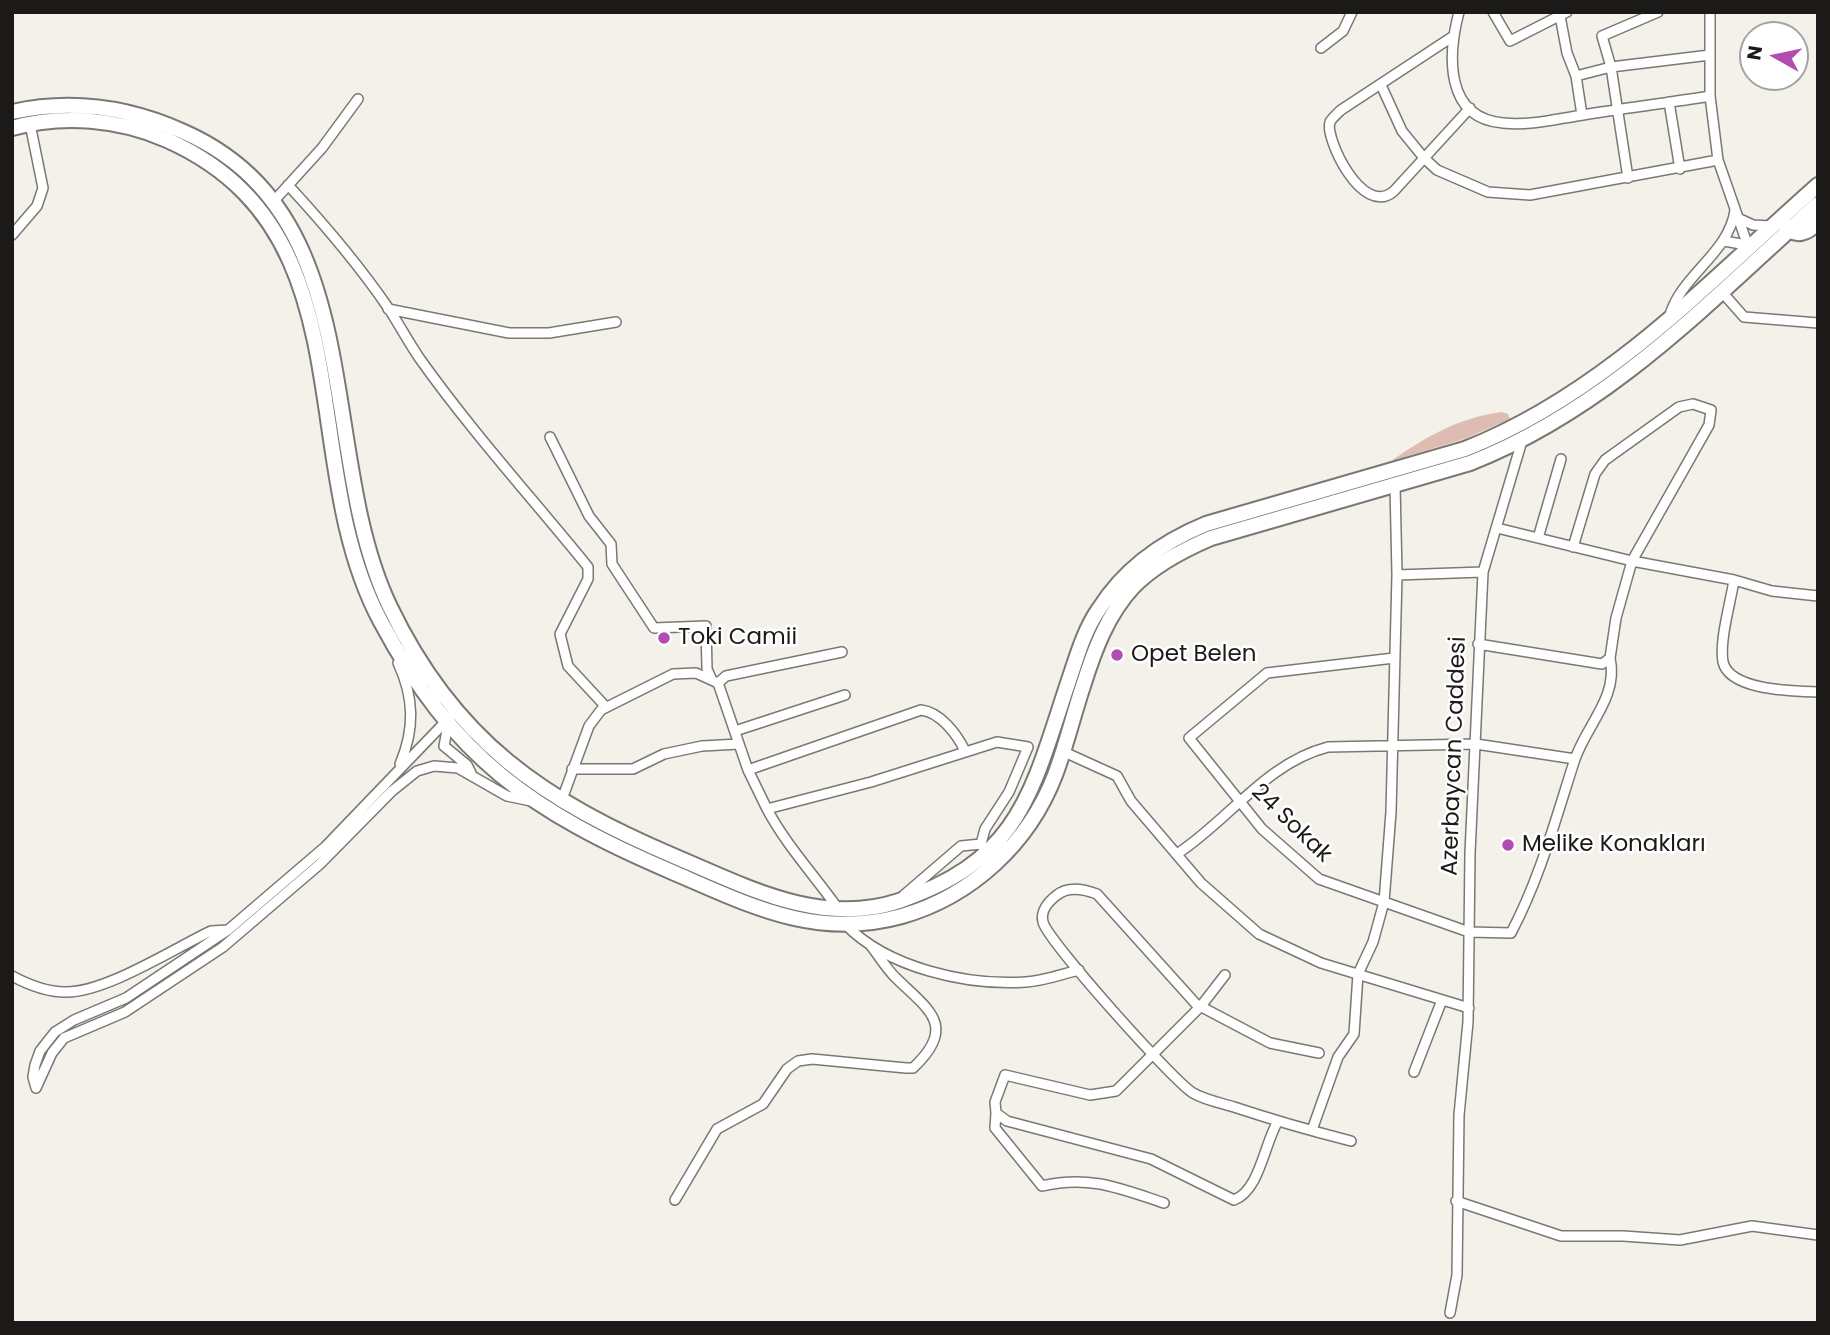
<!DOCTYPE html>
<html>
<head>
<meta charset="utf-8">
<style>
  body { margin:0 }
  #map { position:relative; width:1830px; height:1335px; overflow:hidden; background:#f4f1eb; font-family:Poppins,sans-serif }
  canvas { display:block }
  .frame { position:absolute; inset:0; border:14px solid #1b1a18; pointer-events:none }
  .north { position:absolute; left:1739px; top:21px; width:70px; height:70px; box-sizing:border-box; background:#fff; border:2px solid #a4a3a3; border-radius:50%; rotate:279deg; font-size:19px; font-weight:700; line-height:28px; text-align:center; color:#1b1a18 }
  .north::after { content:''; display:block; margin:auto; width:24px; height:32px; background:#b34cb0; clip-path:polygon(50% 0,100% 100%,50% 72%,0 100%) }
</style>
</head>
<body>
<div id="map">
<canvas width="1830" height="1335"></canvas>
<div class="frame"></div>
<div class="north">N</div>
</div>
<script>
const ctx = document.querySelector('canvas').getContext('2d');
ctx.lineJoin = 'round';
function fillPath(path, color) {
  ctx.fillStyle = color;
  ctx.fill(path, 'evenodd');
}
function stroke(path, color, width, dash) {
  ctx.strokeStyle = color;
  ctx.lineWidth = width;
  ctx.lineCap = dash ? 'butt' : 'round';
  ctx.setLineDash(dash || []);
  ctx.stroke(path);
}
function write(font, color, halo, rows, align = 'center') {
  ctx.font = font + ' Poppins,sans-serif';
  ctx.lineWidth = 5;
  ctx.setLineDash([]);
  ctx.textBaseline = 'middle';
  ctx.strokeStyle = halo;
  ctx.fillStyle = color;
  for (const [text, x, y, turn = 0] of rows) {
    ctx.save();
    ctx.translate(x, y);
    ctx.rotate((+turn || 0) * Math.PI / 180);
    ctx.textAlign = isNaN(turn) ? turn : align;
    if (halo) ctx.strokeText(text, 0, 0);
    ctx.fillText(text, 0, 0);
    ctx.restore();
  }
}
fillPath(new Path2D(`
  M1502,412L1508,414L1510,419L1464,439L1391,461C1427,436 1458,418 1502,412Z`), '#debcb1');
const minor = new Path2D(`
  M1459,12C1448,54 1444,118 1503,123C1530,126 1556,119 1583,115C1625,108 1668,103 1710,96
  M1493,12L1510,41L1567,12
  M1710,12V96L1718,160L1749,249
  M1560,16L1567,53L1576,76L1582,115
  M1452,37L1341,110C1338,113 1332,118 1330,122C1324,136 1362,219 1394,191L1470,108
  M1321,48L1343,31L1352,12
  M1576,76L1611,67L1710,55
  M1381,85L1402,131L1424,158L1437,170L1488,192L1530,195L1718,160
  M1669,102L1680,169
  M1628,178L1611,67L1602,36L1658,12
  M288,185C324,224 359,265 389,309C400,326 409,343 420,359C472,432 532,498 588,567V579L560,634L568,666L606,707
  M273,202L322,148L358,99
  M1740,219L1753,225L1771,226
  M12,235L37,206L43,188L30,124
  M1724,241L1747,245
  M1722,292L1744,317L1818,323
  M388,309L509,333H549L616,322
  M1669,318C1680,275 1729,254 1735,210
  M550,437L589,516L611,544L612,564L654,628L706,626L707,669L711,678
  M1497,528L1632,561L1734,580L1772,591L1818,596
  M1538,538L1561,459
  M1397,575L1483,572
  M1734,580C1731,601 1719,641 1723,662C1730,691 1794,691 1818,692
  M1478,644L1602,664L1610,658L1616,618L1632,561L1709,425L1711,410L1693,404L1679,407L1605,460L1595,474L1573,547
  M1394,658L1267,673L1189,738L1262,829L1319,879L1469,932L1511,933C1540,878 1555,821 1574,762C1585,726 1619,698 1610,658
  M398,663C414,697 415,729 400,764
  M718,683L726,676L842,652
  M448,725L444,746L467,765L471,773
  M735,731L845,695
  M1062,751L1117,776L1131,801L1201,883L1259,934L1321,963L1469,1008
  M572,769H633L664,754L702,746L739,744
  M748,770L921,710C940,712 957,734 965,751
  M561,802L589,726L601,710L673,674L696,673L718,683L748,770L767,809L871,782L997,742L1028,747L1009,792L985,829L981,844L987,853
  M767,809C786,845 815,876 839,910
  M1177,854C1229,820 1266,763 1328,747L1476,744L1575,759
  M904,895L961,846L981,844
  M845,924C887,968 967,986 1026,982C1044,981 1062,974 1079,970
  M1225,975L1201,1006L1116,1091L1090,1095L1005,1075L995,1102L996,1113L1007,1121L1151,1159L1234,1200C1260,1190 1264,1144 1278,1121
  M12,976C27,984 48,992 65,992C105,993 173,949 211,931L228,930
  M1319,1053L1270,1043L1196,1004L1097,894C1084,889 1068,886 1057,895C1049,901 1040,911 1043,922C1047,940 1174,1082 1193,1093C1205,1100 1221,1103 1234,1107C1273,1120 1312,1131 1351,1141
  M1414,1072L1442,1000
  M36,1088L52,1053L64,1038L125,1012L223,947L320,864L392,791L417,771L434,766L458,768L507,796L531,801
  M36,1088L33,1077L35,1065L40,1051L55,1032L74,1020L126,998L228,930L325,847L450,717
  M996,1113L995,1128L1042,1186C1089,1175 1119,1188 1164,1203
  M1312,1130L1338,1057L1354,1034L1358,974L1373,942L1384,902L1391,812L1397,575L1395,485
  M675,1200L717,1129L763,1104L787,1069L798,1061L812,1059L906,1068H913C959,1025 927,1009 895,977C886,968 879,956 871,946
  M1456,1201L1561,1236H1623L1680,1240L1752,1226L1818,1235
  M1450,1313L1457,1275L1459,1115L1468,1022L1470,853L1483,572L1522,441`);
const trunk = new Path2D(`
  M12,112C71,99 129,107 184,132C373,216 315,451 390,607C454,741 544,801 676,857C747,887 821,927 899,901C1019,860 1031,795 1067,686C1076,660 1083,632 1099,609C1125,568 1162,542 1206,524L1465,449C1605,394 1707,283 1818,185
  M12,128C63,114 119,119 167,140C371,231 293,459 381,622C453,757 532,812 670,871C749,905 815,940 902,916C972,896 1029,843 1055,775C1066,746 1073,716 1083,686C1094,651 1107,615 1133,587C1154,565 1183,550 1211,538L1470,463C1608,409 1709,302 1818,204
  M1785,225C1795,239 1808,233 1818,222`);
stroke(minor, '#7b7873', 12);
stroke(trunk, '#7b7873', 18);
stroke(minor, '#fff', 9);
stroke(trunk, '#fff', 14);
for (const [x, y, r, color] of [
  [664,638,7,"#b34cb0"],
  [1117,655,7,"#b34cb0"],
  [1508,845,7,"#b34cb0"]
]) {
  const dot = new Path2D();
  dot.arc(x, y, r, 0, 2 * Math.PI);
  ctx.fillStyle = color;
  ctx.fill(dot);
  stroke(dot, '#fff', 2.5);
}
write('23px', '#1b1a18', '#fff', [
  ["Toki Camii",678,638],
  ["Opet Belen",1131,655],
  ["Melike Konakları",1522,845]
], 'left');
write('23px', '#1b1a18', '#fff', [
  ["Azerbaycan Caddesi",1455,756,-88],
  ["24 Sokak",1291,824,44]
]);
</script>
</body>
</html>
